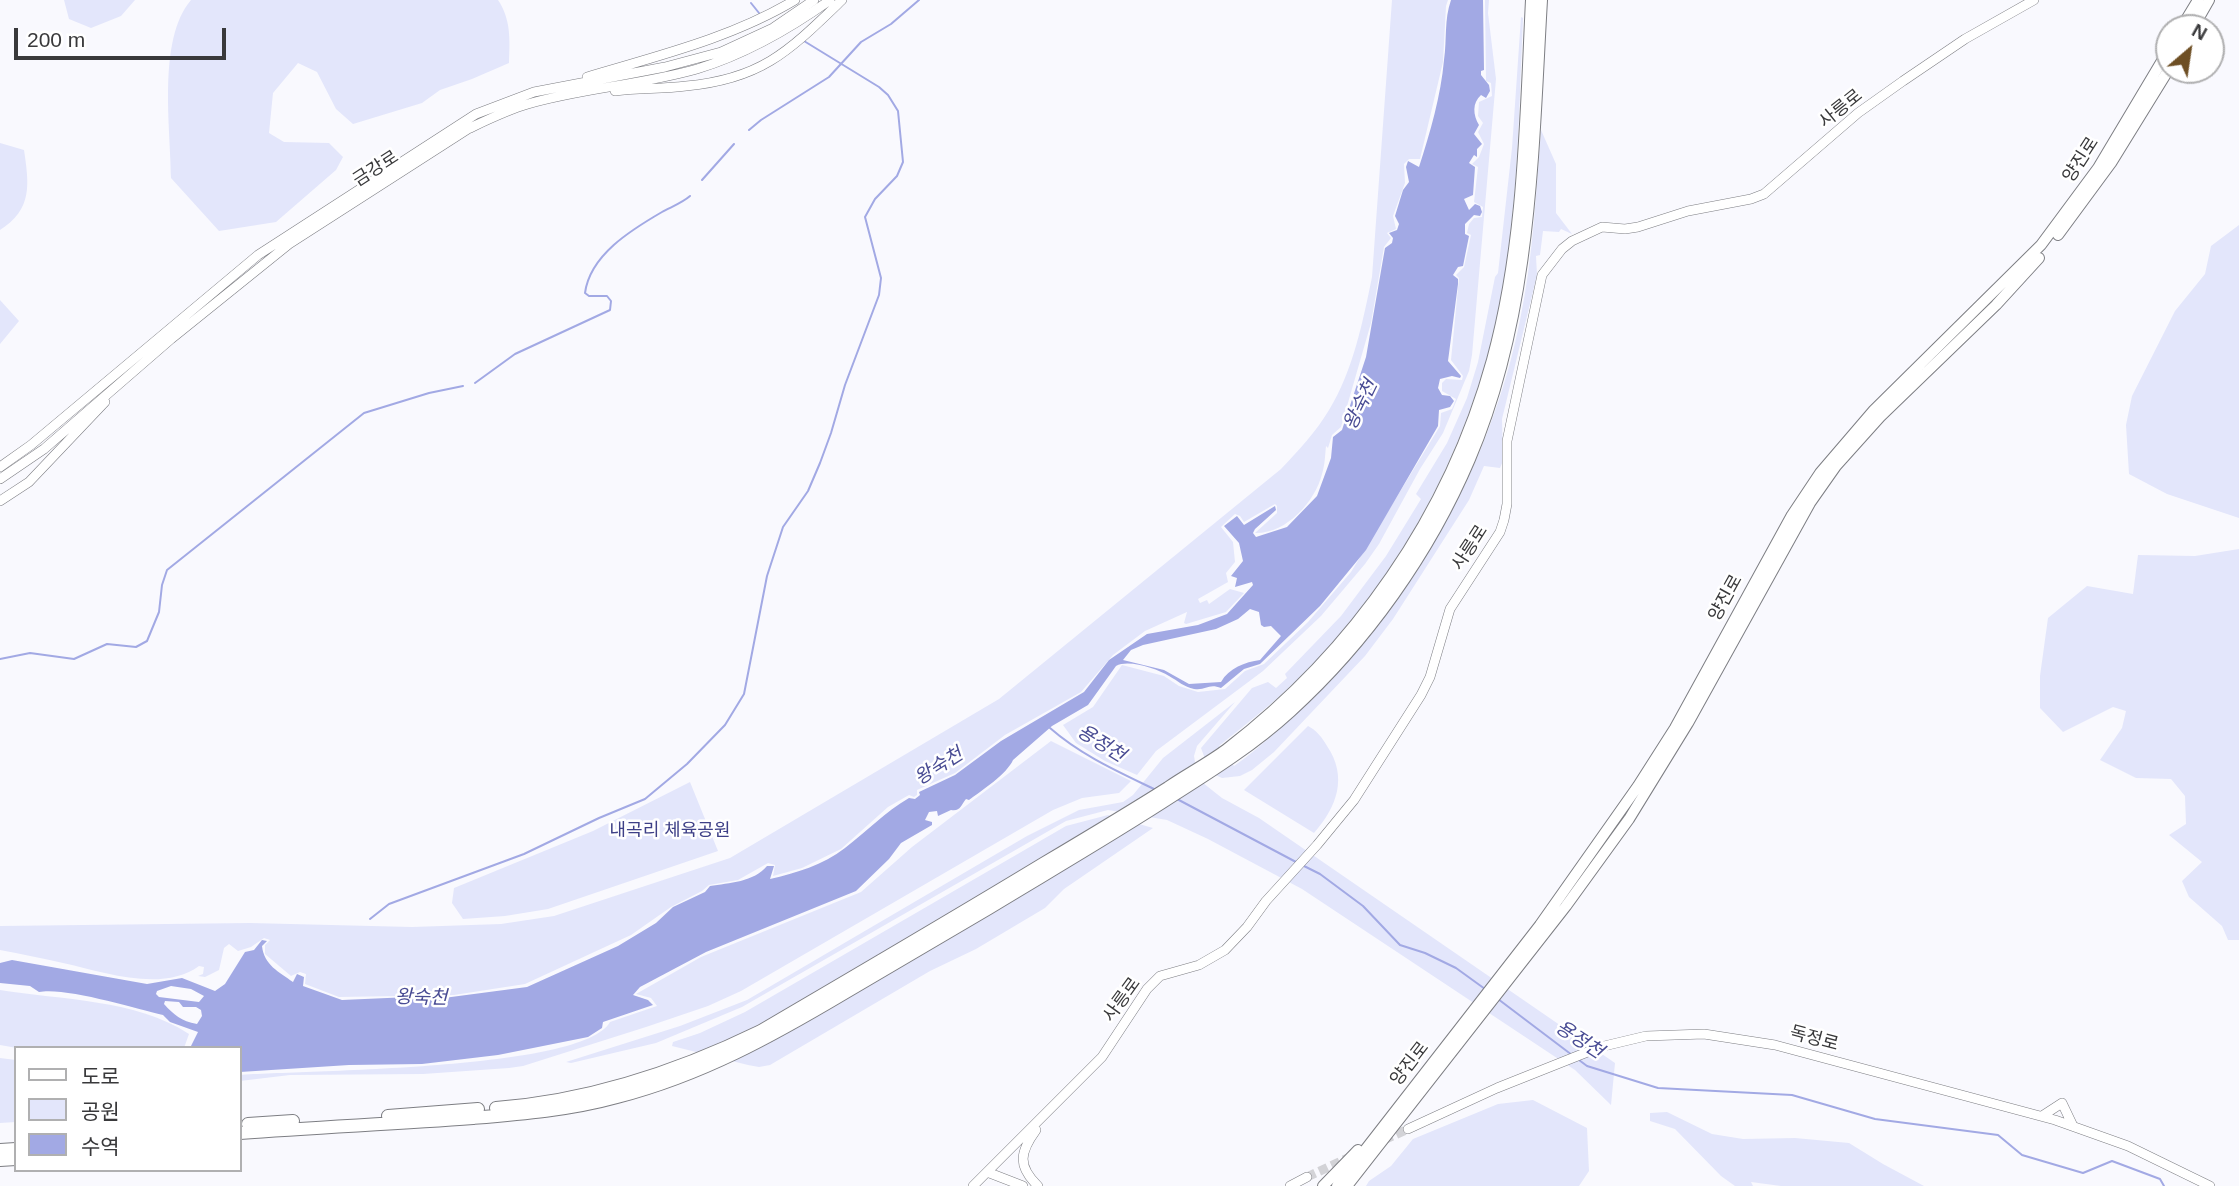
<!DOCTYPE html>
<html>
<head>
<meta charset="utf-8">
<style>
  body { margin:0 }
  #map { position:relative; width:2239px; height:1186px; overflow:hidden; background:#f9f9fe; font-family:Arial,"Noto Sans KR",sans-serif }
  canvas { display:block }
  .legend { position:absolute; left:14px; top:1046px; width:228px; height:126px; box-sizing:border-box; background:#fff; border:2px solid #b0b0b1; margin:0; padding:9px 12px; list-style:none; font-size:21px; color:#39393b }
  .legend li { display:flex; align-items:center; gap:14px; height:35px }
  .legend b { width:35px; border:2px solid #b0b0b1 }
  .north { position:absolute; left:2155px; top:14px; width:70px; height:70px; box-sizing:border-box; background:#fff; border:2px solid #b0b0b1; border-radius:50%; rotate:29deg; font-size:19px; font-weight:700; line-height:28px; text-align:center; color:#39393b }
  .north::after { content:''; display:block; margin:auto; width:24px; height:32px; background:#6e4f24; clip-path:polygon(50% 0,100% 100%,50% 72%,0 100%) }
  .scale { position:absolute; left:14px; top:28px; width:212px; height:32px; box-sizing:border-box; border:4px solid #39393b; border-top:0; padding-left:9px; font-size:21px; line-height:24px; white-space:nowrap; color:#39393b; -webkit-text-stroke:5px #fff; paint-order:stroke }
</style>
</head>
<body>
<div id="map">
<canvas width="2239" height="1186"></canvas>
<ul class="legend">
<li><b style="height:9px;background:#fff"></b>도로</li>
<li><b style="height:19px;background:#e3e6fb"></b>공원</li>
<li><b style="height:19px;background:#a2a9e4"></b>수역</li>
</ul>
<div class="north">N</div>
<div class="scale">200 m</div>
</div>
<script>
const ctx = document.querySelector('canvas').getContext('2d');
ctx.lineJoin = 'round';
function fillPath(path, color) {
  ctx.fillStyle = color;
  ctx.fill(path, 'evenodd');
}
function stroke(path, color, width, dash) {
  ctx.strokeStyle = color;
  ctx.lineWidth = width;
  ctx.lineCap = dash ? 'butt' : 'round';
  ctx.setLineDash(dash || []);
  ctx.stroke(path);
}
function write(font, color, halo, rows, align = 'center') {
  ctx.font = font + ' Arial,"Noto Sans KR",sans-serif';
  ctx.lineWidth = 5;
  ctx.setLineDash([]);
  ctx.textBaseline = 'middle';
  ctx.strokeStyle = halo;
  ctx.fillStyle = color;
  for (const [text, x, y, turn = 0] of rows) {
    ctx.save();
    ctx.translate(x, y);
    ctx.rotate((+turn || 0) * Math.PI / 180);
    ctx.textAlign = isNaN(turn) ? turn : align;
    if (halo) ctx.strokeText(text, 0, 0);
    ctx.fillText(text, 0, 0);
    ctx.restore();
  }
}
fillPath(new Path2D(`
  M64,0H135L121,16L91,28L69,19Z
  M191,0H498C511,19 510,40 509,63L472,79L440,90L422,103L353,124L336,109L317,72L298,63L273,93L269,133L284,142L329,143L343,157L336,170L276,222L219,231L171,178C171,129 157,40 191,0Z
  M1392,0H1448L1446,6L1443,62L1420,159H1409L1404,164L1405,183L1393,216L1396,229L1387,233L1391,238L1384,247L1371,323L1341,427L1332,435L1328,448L1326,446C1325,455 1325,465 1322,474C1315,502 1286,534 1255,533L1277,513V506L1275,504L1244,522L1240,516L1235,514L1221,527L1233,542L1235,562L1226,573L1228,582L1198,599L1200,603L1207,600L1209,604L1230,589L1244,593L1226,612L1186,624L1184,623L1187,612L1145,631L1113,655L1081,692L1005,735L955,773L917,790V795L914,797L909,795L888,807L841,849L802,868L773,876L775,865L768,863L738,880L709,885L702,891L671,907L631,935L525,984L454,995L339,997L305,984L306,974L300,972L291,976L265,954V945L270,940L264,938L251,947L238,951L229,944L224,948L219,970L205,977L198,976L203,974L204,967L199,966C162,993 104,972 63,963C42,958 21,954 0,950V926L250,923L412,927L501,924L554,916L730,858L999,699L1281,469C1298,451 1316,432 1329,410C1353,371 1363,321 1372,277Z
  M1485,0H1489L1488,13L1496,79L1472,355L1469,371L1443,433L1420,469L1379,544L1365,564L1321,616L1263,671L1156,751L1137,775L1105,761L1076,743L1063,725L1093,707L1122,665L1164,676L1179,686L1198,692L1225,689L1245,671L1264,664L1308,622L1351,572L1440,426L1441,413L1452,409L1456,399L1442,391V383L1446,379L1462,380L1463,376L1451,360L1459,278L1456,275L1464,267L1471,235L1467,233L1469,224L1474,218L1482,217L1483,207L1474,202L1478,167L1472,164L1479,157L1484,144L1478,132L1483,123L1478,116L1479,102L1492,96L1491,83L1486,81Z
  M1521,17L1523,18C1518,128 1518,243 1489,350C1455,474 1389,591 1296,681C1272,704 1245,725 1219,746L1234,766C1261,747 1286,723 1310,700C1415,597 1491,465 1520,320C1533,258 1536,194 1541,130L1556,164V213L1572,234L1561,229L1559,232L1543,231L1540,255L1536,256L1537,275L1502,419L1503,461L1500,468L1484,466L1469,500L1393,619L1365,656L1274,752L1252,770L1240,776L1222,778L1213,774L1208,767L1201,748L1252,688L1268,682L1276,688L1287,678L1285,674L1341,616L1386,556L1421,499L1416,494L1447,443L1467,398L1478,362L1495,277L1498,273L1512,148Z
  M0,143L24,150C29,184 33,209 0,230Z
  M2239,225V518L2167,494L2129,474L2126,425L2132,396L2175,311L2205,274L2211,246Z
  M0,300L19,321L0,344Z
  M2239,549V940H2228L2222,926L2189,897L2182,881L2202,862L2169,835L2186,824L2185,796L2171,779L2136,778L2100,760L2122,728L2126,711L2113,707L2063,732L2040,708V676L2048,618L2087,586L2133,594L2138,555L2195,556Z
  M1235,702L1197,746L1194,756L1198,779L1222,798L1259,818L1615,1063L1611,1105L1575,1070L1302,889L1208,839L1167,820L1108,810L1066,821L742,1007L656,1043L571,1063L566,1062L680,1026L747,1000L1027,836L1079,810L1123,802L1133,795L1163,758Z
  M1308,726C1316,730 1322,737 1327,746C1348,777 1337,807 1314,833L1244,790Z
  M1051,741L1131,781L1119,793L1082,798L1053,810L741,991L708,1006L646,1027L523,1066L509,1068L423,1074L290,1075L240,1081V1075C301,1070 583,1071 610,1022L657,1006L651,998L636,994L701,957L861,892L912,847Z
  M690,782L718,851L548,909L505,916L463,919L452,903L454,888L593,831Z
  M1108,815L1153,828L1064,889L1045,908L976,949L930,971L770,1065L759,1067L748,1065L672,1046L673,1042L700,1033L745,1012L1066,826Z
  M0,990C61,1000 136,999 189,1034L184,1048H17L0,1045Z
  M0,1058L16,1060V1122L0,1123Z
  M1533,1100L1587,1128L1589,1171L1579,1186H1366L1369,1181L1391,1166L1413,1139L1498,1104Z
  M1667,1112L1712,1134L1743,1139L1795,1138L1849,1143L1883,1164L1924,1186H1781L1751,1182L1753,1186H1735L1721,1176L1675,1129L1650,1121V1113Z`), '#e3e6fb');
fillPath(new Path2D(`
  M1451,0H1483L1484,70L1481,71V75L1489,85L1490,91L1486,98L1481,95C1472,103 1473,115 1479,125L1474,134L1482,144L1477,149V157L1474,155L1469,163L1475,167L1473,195L1464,199L1469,210L1475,204L1480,206L1482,212L1480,216L1474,215L1465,224V234L1469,236L1463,266L1458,267L1453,275L1458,279V284L1448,361L1461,376L1460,378L1452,376L1440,379L1438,388L1442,395L1450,396L1454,401L1450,407L1439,410L1438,426L1366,550L1320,606L1260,664L1244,669L1221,688C1208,683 1206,691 1194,689C1184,687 1178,681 1169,676C1157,669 1129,659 1116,666L1088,705L1052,726L1013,760C1007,774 981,791 969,800L966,799C961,805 960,812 951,810L938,816L937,811L929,812L925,820L932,822V825L901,843L889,859L856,891L706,952L640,987L633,995L648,1000L653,1005L603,1022L602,1028L588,1037L498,1055L422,1064L349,1065L240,1072V1048H190L198,1032L170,1022L163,1015C134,1008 65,987 39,992L30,986L0,983V963L12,960L147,984L182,978L215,991L225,984L245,952L254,950L262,940L267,941L262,946C264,965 279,972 293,982L297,974L304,977L303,986L342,1000L410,997L436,999L527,987L618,946L656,923L673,907L705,892L710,886C729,883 754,882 767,866H774L770,879C796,873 823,865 845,848C867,831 885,812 909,798L915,799L920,795L919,792L955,775L1001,741L1084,692L1109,660L1147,634L1198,625L1227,614L1253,585L1252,582L1235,587L1237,578L1231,576L1243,561L1239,543L1224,526L1237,516L1244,525L1275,506L1276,510L1255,529L1253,533L1256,537L1287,527L1317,496L1331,458L1333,437L1342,430L1366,357L1385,248L1392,243L1393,238L1389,233L1397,230L1399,224L1395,216L1403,190L1409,182L1406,167L1408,161L1419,167C1430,133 1441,95 1444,60C1447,39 1444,20 1451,0ZM1250,609L1259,612L1261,625L1264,627L1271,626L1281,636L1260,660C1245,662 1229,668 1221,682L1189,684L1164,670L1123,660L1131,650L1143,645L1216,629L1238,619ZM171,986L191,989L204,996L199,1002L159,997L156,994L157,991ZM165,1001L179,1002L183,1007H196L201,1010L202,1016L197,1024C181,1021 174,1015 164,1004Z`), '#a2a9e4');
stroke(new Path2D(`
  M751,3L759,13
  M749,130L761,120L829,77L861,42L891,24L919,0
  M702,180L734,144
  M475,383L515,354L610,310L611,301L607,296H589L585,293C590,255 631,230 662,212C671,207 682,203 690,196
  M0,659L30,653L74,659L107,644L136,647L147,641L159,612L162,585L167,570L364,413L429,393L463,386
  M1050,728C1082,756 1119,772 1156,790
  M1177,799L1296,862
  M1304,866L1320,874L1363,906L1400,945L1425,953L1456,968L1485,989
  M370,919L389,904L524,854L599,818L645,799L687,764L725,725L744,694L767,576L783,527L808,491L820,463L831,433L845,385L879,295L881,278L865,217L875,199L897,176L903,162L898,111L888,95L879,87L804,41
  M1498,999L1572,1055
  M1579,1060L1587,1066L1658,1088L1792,1095L1875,1119L1998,1135L2022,1155L2083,1173L2112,1161L2160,1179L2164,1186`), '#a2a9e4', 2);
stroke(new Path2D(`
  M1384,1140L1408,1129
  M1307,1177L1350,1157`), '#d3d3d7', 9, [9, 4.5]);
const minor = new Path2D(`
  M587,77C657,56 732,38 795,0
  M615,91C638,88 662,89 686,86C762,79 789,51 842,0
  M0,467L31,445L258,255L476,114L534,92L665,67L721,52L773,28L814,0
  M0,479L44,449L171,339L289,244L468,129C487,120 507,110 528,104C583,88 641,85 697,69C746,54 788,30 830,0
  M0,501L29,482L105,402
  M2042,1116L2062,1103L2073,1126
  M1408,1129L1497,1088L1600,1047L1646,1036L1704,1034L1775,1045L2055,1120L2128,1146L2210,1186
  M1036,1130C1020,1152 1017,1166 1038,1186
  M987,1172L1023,1186
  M973,1186L1102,1057L1147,989L1160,976L1199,965L1225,950L1247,927L1266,901L1317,845L1354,800L1421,695L1430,677L1450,609L1500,532L1504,520L1507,504V441L1542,275L1562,249L1572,241L1602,227L1625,229L1638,227L1688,211L1751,199L1764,194L1858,113L1903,81L1965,39L2034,0
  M1290,1186L1307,1177`);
const major = new Path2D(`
  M2181,28L2198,0
  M2193,28L2209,0
  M2058,235L2111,163L2169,69
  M1323,1186L1358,1150
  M1337,1186L1540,925L1638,786L1675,728L1792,515L1820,473L1874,410L2041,245L2098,168L2169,49
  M1347,1186L1566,906L1629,819L1688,723L1810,503L1836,466L1880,417L1996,305L2039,258`);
const highway = new Path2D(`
  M496,1108C590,1101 677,1072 761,1031C855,976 949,921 1043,864C1085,839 1127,814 1168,788C1187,775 1208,764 1227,750C1355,652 1450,516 1493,360C1525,244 1526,120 1532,0
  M388,1116L478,1109
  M248,1124L293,1121
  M240,1133C317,1127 395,1124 473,1118C521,1114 570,1110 617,1097C702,1075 772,1036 846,992C894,964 941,936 989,908C1050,871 1112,835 1172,796C1213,770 1254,744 1290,711C1366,642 1429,553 1469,459C1531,313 1532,155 1541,0
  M0,1150L16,1149
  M0,1160L16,1159`);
stroke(minor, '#7d7e83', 10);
stroke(major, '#7d7e83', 12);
stroke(highway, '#7d7e83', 14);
stroke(minor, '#fff', 9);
stroke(major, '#fff', 10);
stroke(highway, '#fff', 12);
write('18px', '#39393b', '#fff', [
  ["사릉로",1841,109,-39],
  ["양진로",2081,160,-57],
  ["금강로",376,169,-33],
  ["사릉로",1470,548,-57],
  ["양진로",1726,598,-61],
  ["사릉로",1122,1000,-54],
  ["독정로",1814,1039,15],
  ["양진로",1410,1064,-52]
]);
write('18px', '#3e4087', '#fff', [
  ["내곡리 체육공원",670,831]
]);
write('italic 19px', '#494c94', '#fff', [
  ["왕숙천",1361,405,-64],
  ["용정천",1101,744,32],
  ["왕숙천",939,767,-32],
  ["왕숙천",421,998,1],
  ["용정천",1579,1040,33]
]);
</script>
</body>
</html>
